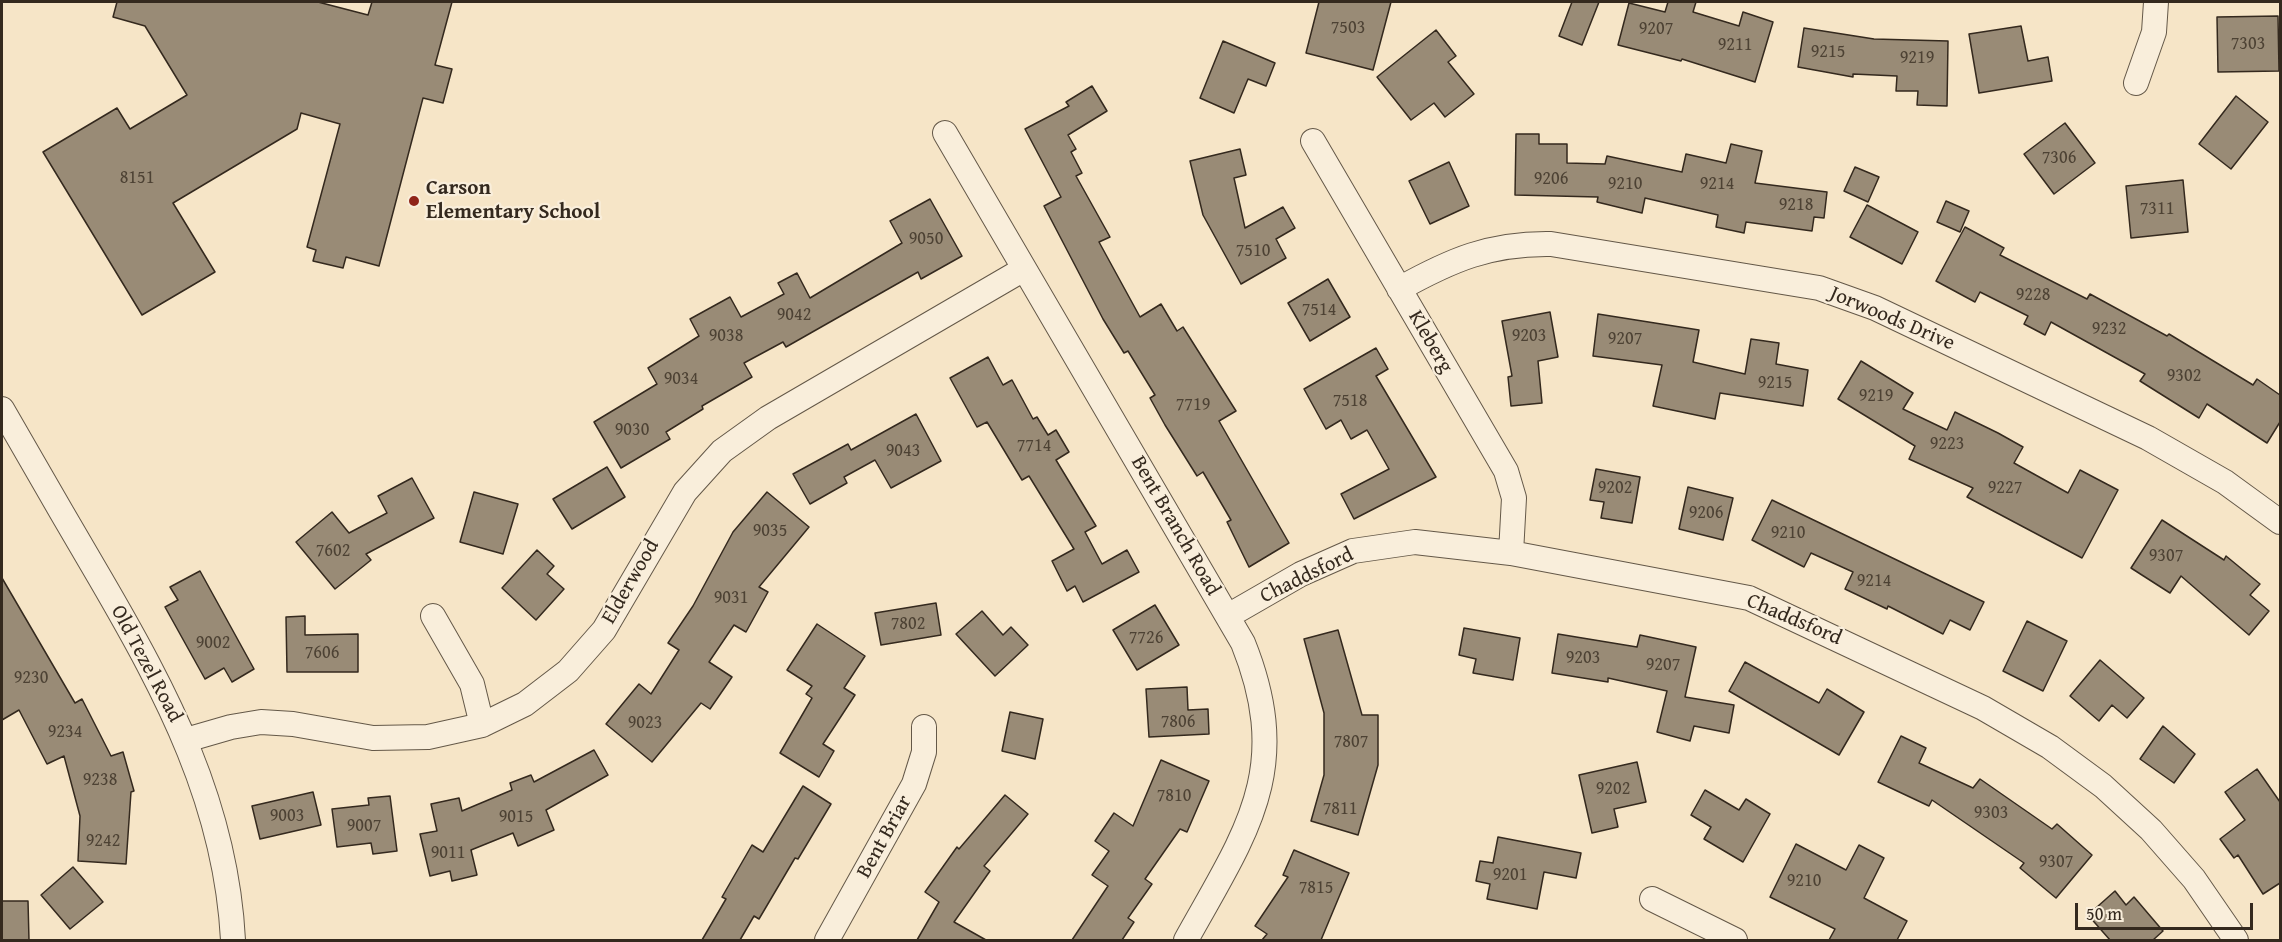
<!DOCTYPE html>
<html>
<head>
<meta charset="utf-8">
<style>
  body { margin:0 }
  #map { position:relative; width:2282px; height:942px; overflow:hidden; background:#f6e5c7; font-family:"Gentium Book Plus",serif }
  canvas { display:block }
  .frame { position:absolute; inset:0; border:3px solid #34291e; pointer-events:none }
  .scale { position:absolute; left:2075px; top:903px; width:178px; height:27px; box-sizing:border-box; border:3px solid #34291e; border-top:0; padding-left:8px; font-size:18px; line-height:21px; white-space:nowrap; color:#34291e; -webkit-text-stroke:4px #f9eedb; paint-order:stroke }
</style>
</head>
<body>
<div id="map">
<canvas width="2282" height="942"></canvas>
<div class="frame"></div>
<div class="scale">50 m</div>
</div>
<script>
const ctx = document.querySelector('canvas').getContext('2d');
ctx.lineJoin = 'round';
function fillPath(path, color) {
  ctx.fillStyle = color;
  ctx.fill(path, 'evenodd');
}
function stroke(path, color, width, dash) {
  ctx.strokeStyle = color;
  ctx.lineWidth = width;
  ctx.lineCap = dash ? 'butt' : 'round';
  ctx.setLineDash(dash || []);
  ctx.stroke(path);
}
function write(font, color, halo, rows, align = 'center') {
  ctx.font = font + ' "Gentium Book Plus",serif';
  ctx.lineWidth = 4.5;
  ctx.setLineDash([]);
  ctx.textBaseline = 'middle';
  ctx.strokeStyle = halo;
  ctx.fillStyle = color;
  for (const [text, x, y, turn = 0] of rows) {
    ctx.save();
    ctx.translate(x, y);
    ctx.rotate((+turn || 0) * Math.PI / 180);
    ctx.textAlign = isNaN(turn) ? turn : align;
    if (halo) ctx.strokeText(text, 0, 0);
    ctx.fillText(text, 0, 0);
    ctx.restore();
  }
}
const building = new Path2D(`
  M117,2H318L368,15L372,2H452L435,65L452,69L443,103L423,98L379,266L346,257L343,268L313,261L316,250L307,247L340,124L301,113L297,129L173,203L215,272L142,315L43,152L117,108L130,129L187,95L145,26L113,17Z
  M1319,2H1391L1373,70L1306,53Z
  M1572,2H1599L1582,45L1559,36Z
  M1668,2H1696L1693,12L1739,26L1743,12L1773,22L1755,82L1682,59L1681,61L1618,45L1629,3L1665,12Z
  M2278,16L2279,71L2218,72L2217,17Z
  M2021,26L2028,61L2048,57L2052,81L1979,93L1969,34Z
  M1804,28L1874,39L1948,41L1947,106L1917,105L1918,91H1896L1897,76L1853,74V77L1798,67Z
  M1436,30L1456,56L1448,62L1474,94L1445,117L1434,103L1411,120L1377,77Z
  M1223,41L1275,63L1266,86L1248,79L1234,113L1200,98Z
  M1092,86L1107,111L1068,135L1076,149L1071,152L1082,173L1076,176L1110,237L1099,242L1140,317L1161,304L1177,331L1183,327L1236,411L1219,421L1289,543L1249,567L1227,522L1231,520L1203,472L1197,476L1165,425L1150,398L1155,395L1128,351L1124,353L1103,319L1044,206L1061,197L1025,129L1069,106L1066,102Z
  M2236,96L2268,122L2231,169L2199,144Z
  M2065,123L2095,163L2054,194L2024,154Z
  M1516,134H1539V144H1567V163L1605,164L1607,156L1682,172L1686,154L1726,163L1731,144L1762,151L1755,183L1827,192L1824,218L1814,217L1812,231L1746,222L1744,233L1716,227L1718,215L1645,198L1642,213L1597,202L1598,197L1515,195Z
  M1240,149L1246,175L1234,178L1245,228L1283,207L1295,228L1276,239L1286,258L1241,284L1203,215L1190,161Z
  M1449,162L1469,206L1430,224L1409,181Z
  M1855,167L1879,177L1868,202L1844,191Z
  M2183,180L2188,232L2131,238L2126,186Z
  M930,199L962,256L921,279L918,272L786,347L783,342L744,363L752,377L702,406L703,409L666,432L670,439L621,468L594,422L657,384L648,368L699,336L690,319L730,297L741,317L784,294L778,283L797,273L810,298L902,243L890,221Z
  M1946,201L1969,211L1960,232L1937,222Z
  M1867,205L1918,232L1902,264L1850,237Z
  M1965,227L2004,248L2000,255L2087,299L2090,294L2167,336L2169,334L2253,385L2257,379L2280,395V422L2267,443L2207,404L2199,418L2140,381L2145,374L2051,322L2045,335L2024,324L2028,316L1980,292L1975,302L1936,281Z
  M1328,279L1350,317L1310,341L1288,303Z
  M1550,312L1558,357L1538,361L1542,403L1511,406L1508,377L1512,376L1502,321Z
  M1598,314L1699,330L1693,362L1745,374L1751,339L1779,343L1776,364L1808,370L1803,406L1720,393L1715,419L1653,406L1662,365L1593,356Z
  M1376,348L1388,369L1376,376L1436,477L1354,519L1341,494L1389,469L1367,430L1351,439L1341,420L1326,429L1304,389Z
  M988,357L1003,385L1012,380L1033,419L1037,417L1048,435L1056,430L1069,452L1056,460L1096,526L1085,532L1102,564L1127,550L1139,572L1083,602L1075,586L1067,591L1052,561L1074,549L1029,476L1022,480L987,422L977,427L950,378Z
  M1861,361L1913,393L1903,409L1947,430L1955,412L1998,433L2023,447L2014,463L2068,493L2080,470L2118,490L2082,558L1967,497L1973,488L1909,459L1915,446L1838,399Z
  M916,414L941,461L891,488L875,460L844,477L847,483L810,504L793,474L848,444L851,450Z
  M607,467L625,497L572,529L553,499Z
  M1596,469L1640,477L1632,523L1601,518L1604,502L1590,500Z
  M412,478L434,518L366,554L371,560L335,589L296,542L332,512L349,533L387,513L378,496Z
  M1688,487L1733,498L1723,540L1679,529Z
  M474,492L518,504L503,554L460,542Z
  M767,492L809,527L759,587L768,592L746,632L734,625L709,662L732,677L710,709L701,703L652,762L606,724L639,684L651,694L679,650L668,643L693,606L733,532Z
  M1772,500L1984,602L1970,630L1950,620L1943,634L1888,606L1887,609L1845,589L1853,572L1811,553L1804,567L1752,540Z
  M2162,520L2224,560L2226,556L2260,584L2250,595L2269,611L2249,635L2181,576L2170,593L2131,568Z
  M537,550L554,566L547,574L564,589L536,620L502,588Z
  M200,571L254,669L232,682L224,668L205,679L165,607L178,600L170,587Z
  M2,578L75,703L82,699L111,756L123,752L134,791L131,792L126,864L78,861L80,816L64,756L47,764L19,710L2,720Z
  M936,603L941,635L881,645L875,613Z
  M1155,605L1179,645L1137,670L1113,630Z
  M982,611L1003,635L1011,627L1028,645L995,676L956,634Z
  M305,616V635L358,634V672H287L286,617Z
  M2027,621L2067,641L2043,691L2003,671Z
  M817,624L865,656L844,688L855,695L823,744L834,751L819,777L780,753L812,698L806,694L812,686L787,670Z
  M1464,628L1520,638L1513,680L1473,673L1476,659L1459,655Z
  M1338,630L1362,715H1378V765L1358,835L1311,821L1324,775V713L1304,639Z
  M1558,634L1637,647L1640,635L1696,647L1685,697L1734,705L1729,733L1694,726L1690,741L1657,732L1667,691L1608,678V682L1552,673Z
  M2100,660L2144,698L2127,718L2112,705L2099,721L2070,696Z
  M1745,662L1819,703L1827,689L1864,712L1839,755L1729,691Z
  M1187,687L1188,710L1208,709L1209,734L1149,737L1146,689Z
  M1010,712L1043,719L1035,759L1002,751Z
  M2163,726L2195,754L2174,783L2140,759Z
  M1901,736L1926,748L1919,763L1973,788L1980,779L2052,829L2057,824L2092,855L2056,898L2020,868L2024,863L1932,800L1929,806L1878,782Z
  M594,750L608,775L546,810L554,830L518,846L513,833L471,850L477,875L452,881L450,871L430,876L420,834L437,831L431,804L459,798L462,811L512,790L510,783L531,775L534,782Z
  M1161,760L1209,781L1187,832L1180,829L1145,879L1152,884L1128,918L1134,922L1122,940H1072L1108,886L1092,875L1109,851L1095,841L1114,813L1133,826Z
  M1637,762L1646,802L1614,809L1618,827L1592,833L1579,775Z
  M2257,769L2280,802V883L2263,894L2238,855L2234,858L2220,839L2245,820L2225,792Z
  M803,786L831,804L798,859L795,858L759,919L754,916L740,940H702L726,899L722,897L752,845L763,852Z
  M1705,790L1739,810L1746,799L1770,814L1743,862L1704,839L1711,827L1691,815Z
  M313,792L321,825L260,839L252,806Z
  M1005,795L1028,814L984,866L990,871L954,922L986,940H917L939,902L925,892L957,847L959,849Z
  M390,796L397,851L373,854L371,843L337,847L332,809L369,805L368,798Z
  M1498,837L1581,853L1576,878L1544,872L1537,909L1487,899L1490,884L1476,881L1480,861L1493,863Z
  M1796,844L1846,870L1859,845L1884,858L1864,898L1907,921L1897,940H1829L1835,929L1770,897Z
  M1294,850L1349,873L1321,940H1262L1267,934L1255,926L1288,877L1283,875Z
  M73,867L103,902L70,929L41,895Z
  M2115,891L2126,905L2134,897L2163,931L2153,940H2110L2088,915Z
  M2,901H28L29,940H2Z`);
fillPath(building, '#998b76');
stroke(building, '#34291e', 1.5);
const minor = new Path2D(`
  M2136,83L2154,32L2156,2
  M945,133L1243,643C1294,770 1246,832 1186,940
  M1313,141L1506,471L1514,498L1511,553
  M1399,289C1451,260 1490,243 1551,244L1819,288L1875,308L2148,438L2225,482L2280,522
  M2,409C34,465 67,522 100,578C167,693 226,804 233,940
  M433,616L472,684L482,725
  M1228,616L1301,574L1353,551L1415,542L1511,553L1749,598L1983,708L2050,747L2103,786L2151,830L2194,879L2236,940
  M186,740L231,727L261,722L293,724L373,738L428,737L482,725L525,704L568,671L604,630L685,492L722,451L768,418L1024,269
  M1652,899L1735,940
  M827,940L914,784L924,752V727`);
stroke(minor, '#645848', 26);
stroke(minor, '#f9eedb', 24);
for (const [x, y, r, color] of [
  [414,201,6,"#8f2418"]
]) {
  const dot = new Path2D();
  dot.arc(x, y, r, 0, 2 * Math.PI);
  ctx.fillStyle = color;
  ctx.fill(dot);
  stroke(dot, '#f9eedb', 2);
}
write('18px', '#4d4234', null, [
  ["7503",1348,28],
  ["9207",1656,29],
  ["7303",2248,44],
  ["9211",1735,45],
  ["9215",1828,52],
  ["9219",1917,58],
  ["7306",2059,158],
  ["8151",137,178],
  ["9206",1551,179],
  ["9210",1625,184],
  ["9214",1717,184],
  ["9218",1796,205],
  ["7311",2157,209],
  ["9050",926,239],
  ["7510",1253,251],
  ["9228",2033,295],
  ["7514",1319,310],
  ["9042",794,315],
  ["9232",2109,329],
  ["9038",726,336],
  ["9203",1529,336],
  ["9207",1625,339],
  ["9302",2184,376],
  ["9034",681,379],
  ["9215",1775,383],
  ["9219",1876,396],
  ["7518",1350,401],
  ["7719",1193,405],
  ["9030",632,430],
  ["9223",1947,444],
  ["7714",1034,446],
  ["9043",903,451],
  ["9202",1615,488],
  ["9227",2005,488],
  ["9206",1706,513],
  ["9035",770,531],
  ["9210",1788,533],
  ["7602",333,551],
  ["9307",2166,556],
  ["9214",1874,581],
  ["9031",731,598],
  ["7802",908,624],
  ["7726",1146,638],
  ["9002",213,643],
  ["7606",322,653],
  ["9203",1583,658],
  ["9207",1663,665],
  ["9230",31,678],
  ["7806",1178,722],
  ["9023",645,723],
  ["9234",65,732],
  ["7807",1351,742],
  ["9238",100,780],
  ["9202",1613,789],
  ["7810",1174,796],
  ["7811",1340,809],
  ["9303",1991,813],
  ["9003",287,816],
  ["9015",516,817],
  ["9007",364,826],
  ["9242",103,841],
  ["9011",448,853],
  ["9307",2056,862],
  ["9201",1510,875],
  ["9210",1804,881],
  ["7815",1316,888]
]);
write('bold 21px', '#34291e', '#f9eedb', [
  ["Carson",426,189],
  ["Elementary School",426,213]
], 'left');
write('21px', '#34291e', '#f9eedb', [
  ["Jorwoods Drive",1892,319,23],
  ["Kleberg",1430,342,60],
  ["Bent Branch Road",1175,526,60],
  ["Chaddsford",1307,576,-26],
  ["Elderwood",631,582,-60],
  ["Chaddsford",1794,620,23],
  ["Old Tezel Road",146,664,62],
  ["Bent Briar",885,837,-61]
]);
</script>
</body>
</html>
